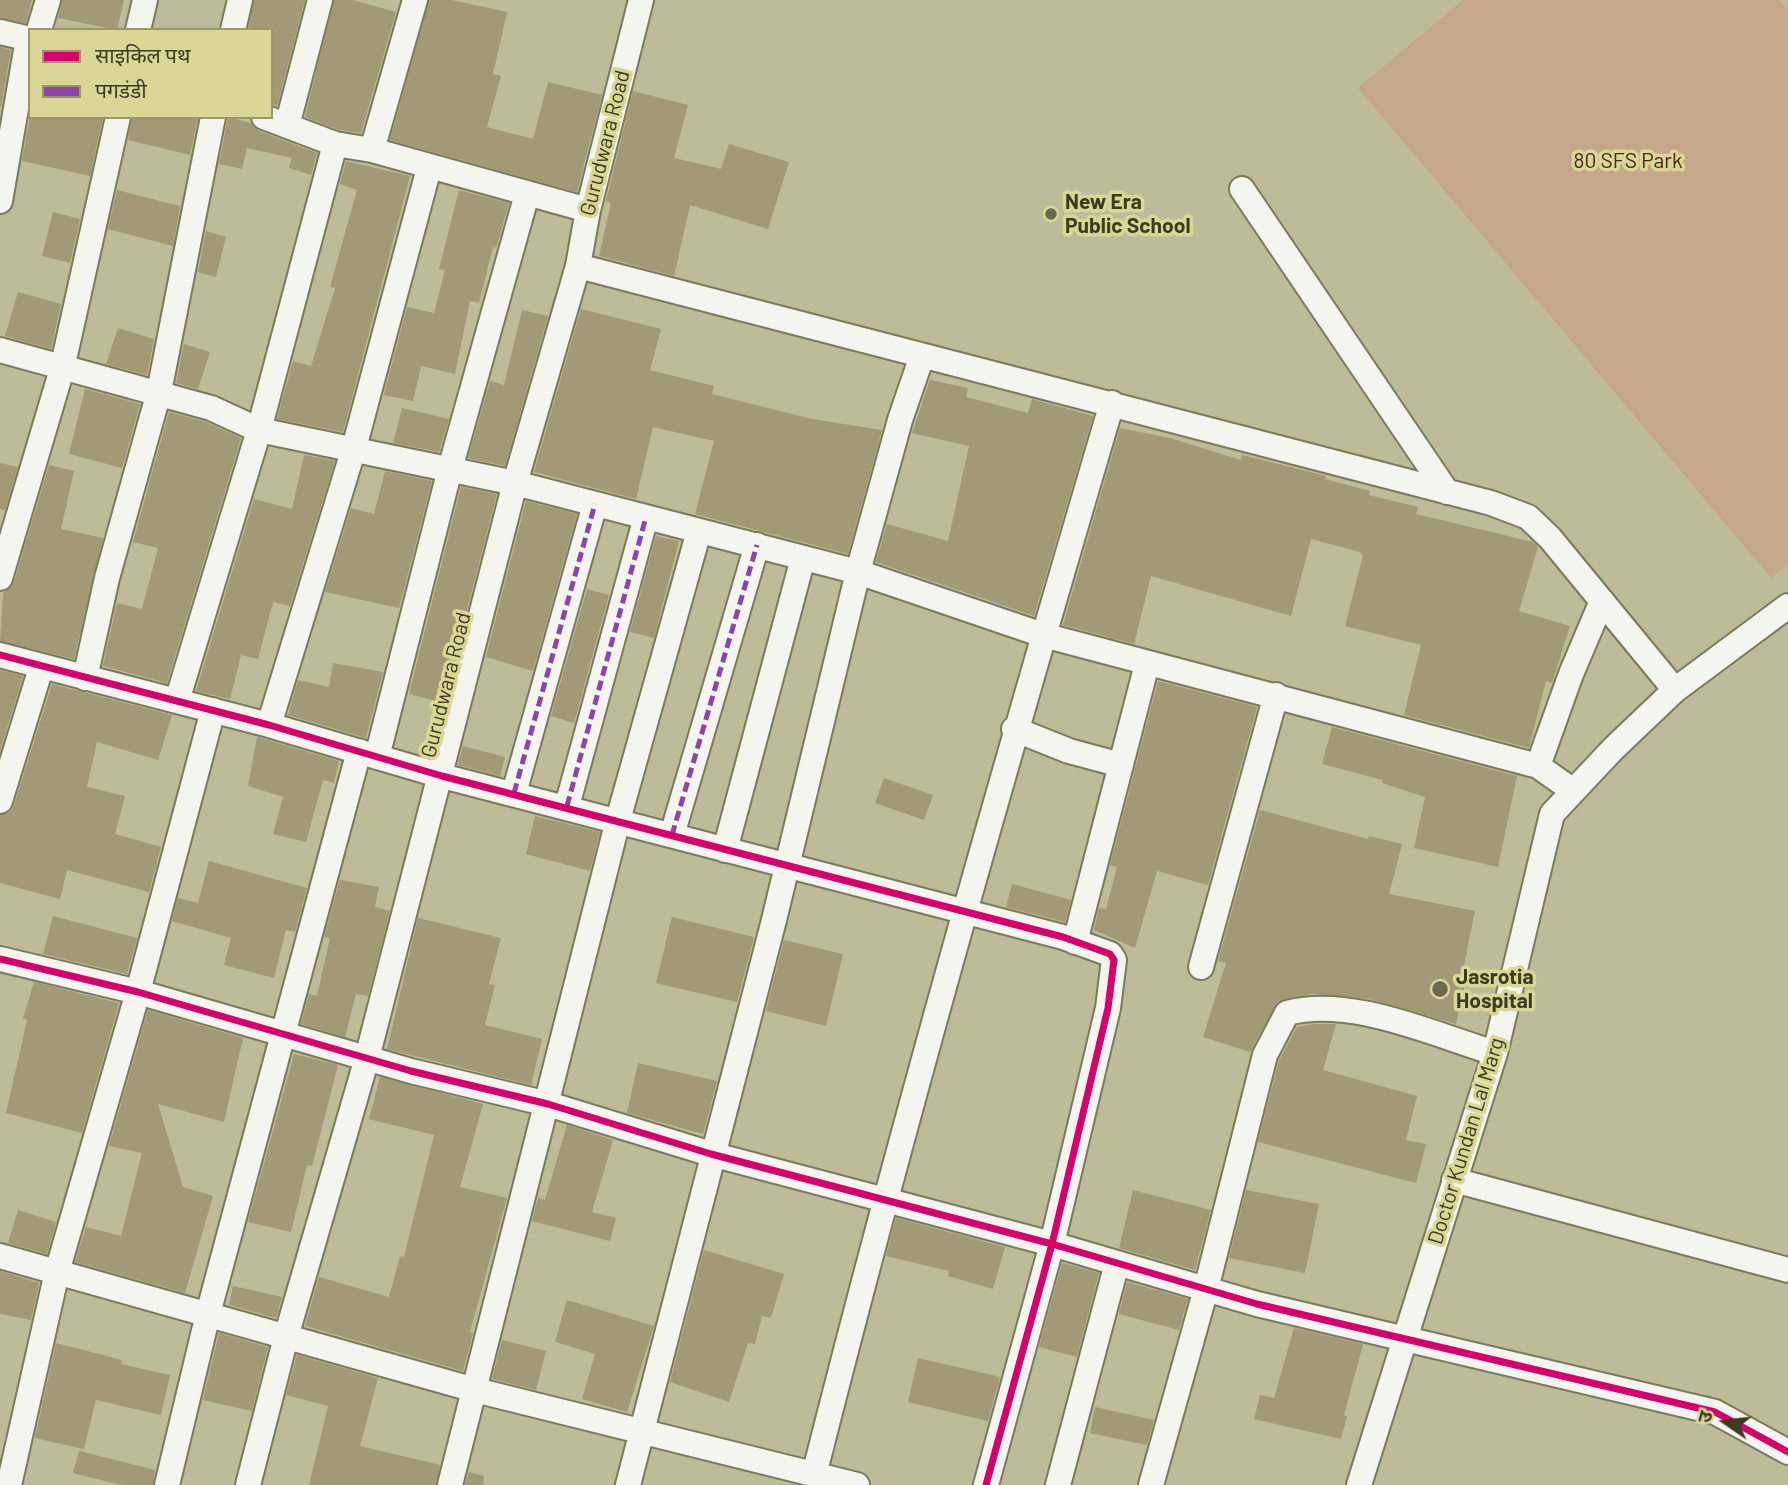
<!DOCTYPE html>
<html>
<head>
<meta charset="utf-8">
<style>
  body { margin:0 }
  #map { position:relative; width:1788px; height:1485px; overflow:hidden; background:#bdbb98; font-family:Barlow,"Noto Sans Devanagari",sans-serif }
  canvas { display:block }
  .legend { position:absolute; left:28px; top:28px; width:245px; height:91px; box-sizing:border-box; background:#d9d696; border:2px solid #9a9867; margin:0; padding:9px 12px; list-style:none; font-size:21px; color:#3c3b20 }
  .legend li { display:flex; align-items:center; gap:14px; height:35px }
  .legend b { width:35px; border:2px solid #9a9867 }
  .north { position:absolute; left:1690px; top:1387px; width:70px; height:70px; -webkit-text-stroke:5px #d9d696; paint-order:stroke; rotate:284deg; font-size:19px; font-weight:700; line-height:28px; text-align:center; color:#3c3b20 }
  .north::after { content:''; display:block; margin:auto; width:24px; height:32px; background:#3c3b20; clip-path:polygon(50% 0,100% 100%,50% 72%,0 100%) }
</style>
</head>
<body>
<div id="map">
<canvas width="1788" height="1485"></canvas>
<ul class="legend">
<li><b style="height:9px;background:#d6006c"></b>साइकिल पथ</li>
<li><b style="height:9px;background:#8e44ad"></b>पगडंडी</li>
</ul>
<div class="north">उ</div>
</div>
<script>
const ctx = document.querySelector('canvas').getContext('2d');
ctx.lineJoin = 'round';
function fillPath(path, color) {
  ctx.fillStyle = color;
  ctx.fill(path, 'evenodd');
}
function stroke(path, color, width, dash) {
  ctx.strokeStyle = color;
  ctx.lineWidth = width;
  ctx.lineCap = dash ? 'butt' : 'round';
  ctx.setLineDash(dash || []);
  ctx.stroke(path);
}
function write(font, color, halo, rows, align = 'center') {
  ctx.font = font + ' Barlow,sans-serif';
  ctx.lineWidth = 7;
  ctx.setLineDash([]);
  ctx.textBaseline = 'middle';
  ctx.strokeStyle = halo;
  ctx.fillStyle = color;
  for (const [text, x, y, turn = 0] of rows) {
    ctx.save();
    ctx.translate(x, y);
    ctx.rotate((+turn || 0) * Math.PI / 180);
    ctx.textAlign = isNaN(turn) ? turn : align;
    if (halo) ctx.strokeText(text, 0, 0);
    ctx.fillText(text, 0, 0);
    ctx.restore();
  }
}
fillPath(new Path2D(`
  M1463,0H1779L1788,11V564L1771,578L1358,88Z`), '#c5a789');
fillPath(new Path2D(`
  M0,0H32L26,23L0,18Z
  M62,0H124L117,30L58,18Z
  M254,0H305L277,106L271,104V30H248Z
  M334,0H353L396,12L361,133L339,130L305,117Z
  M429,0H452L507,12L493,74L501,76L487,127L533,139L548,82L602,95L577,192L390,140Z
  M0,47L11,50L1,107H0Z
  M633,91L688,105L674,158L721,169L729,144L789,162L768,229L690,205L674,276L599,256L611,203L606,201Z
  M30,117H103L90,176L22,161Z
  M132,117H198L190,155L128,140Z
  M228,117L251,123L259,131L317,153L311,175L289,168L292,158L247,148L242,169L219,164Z
  M346,161L410,176L343,432L277,419L293,361L311,366L335,288L330,287L357,190L340,184Z
  M117,190L180,206L173,246L108,229Z
  M459,190L509,203L496,248L493,247L479,303L470,301L455,374L421,366L413,401L384,395L407,307L434,313L445,270L439,269Z
  M53,212L80,219L70,263L42,256Z
  M206,231L226,237L216,277L198,272Z
  M18,292L61,304L51,349L5,336Z
  M581,309L661,329L650,370L714,386L712,394L812,419L882,430L848,554L695,514L714,441L653,427L636,499L534,472Z
  M522,310L548,316L505,466L468,458L490,381L504,385Z
  M118,328L154,339L147,375L106,364Z
  M184,344L210,352L198,389L176,383Z
  M930,380L968,388L966,397L1028,413L1032,399L1093,416L1034,616L876,562L887,524L948,541L969,446L912,433Z
  M85,389L140,404L122,468L69,454Z
  M402,408L449,419L439,452L393,443Z
  M169,412L206,422L241,438L167,683L103,666L117,603L142,609L158,548L133,542Z
  M1120,428L1170,438L1241,460L1242,455L1326,476L1325,479L1370,491L1369,495L1418,507L1416,514L1533,542L1538,547L1519,611L1570,626L1552,683L1546,681L1529,748L1404,715L1421,645L1345,626L1363,555L1360,552L1311,539L1291,616L1151,576L1134,644L1063,625Z
  M304,455L335,461L290,606L273,602L258,659L241,655L230,699L196,691L254,499L292,509Z
  M0,463L18,467L5,510L0,509Z
  M49,465L74,471L61,529L103,538L74,659L0,641L3,593L14,582Z
  M385,471L432,481L399,608L325,592L351,508L374,514Z
  M461,487L497,494L457,648L454,647L440,702L409,694Z
  M526,501L577,514L533,671L486,657Z
  M656,536L679,541L654,638L630,632Z
  M587,589L609,595L574,723L551,716Z
  M333,663L383,672L366,738L288,715L298,680L329,687Z
  M0,670L23,676L0,751Z
  M1158,681L1257,707L1208,885L1157,871L1135,948L1094,930L1099,908L1106,909L1117,867L1110,865Z
  M52,684L172,715L158,760L97,742L87,787L125,796L115,834L161,847L149,892L67,870L60,899L0,883V815L10,812L14,805Z
  M1332,727L1517,776L1498,867L1414,848L1425,797L1382,783L1383,780L1322,764Z
  M257,737L339,761L334,783L323,780L306,842L273,834L283,797L248,786Z
  M463,746L505,757L500,776L458,765Z
  M884,778L933,795L924,820L875,803Z
  M1260,810L1368,839L1369,836L1402,844L1389,894L1475,911L1464,965L1469,966L1456,1024L1368,999L1312,994L1278,1001L1250,1052L1203,1037L1226,963L1218,961Z
  M535,816L600,832L590,871L526,854Z
  M209,861L307,888L295,932L286,930L274,978L224,965L231,938L172,921L178,898L198,903Z
  M340,880L379,887L375,907L390,911L368,996L356,994L345,1037L301,1024L309,994L317,996L330,938L324,937Z
  M1012,884L1071,900L1065,922L1006,907Z
  M53,916L137,938L127,974L43,954Z
  M672,917L754,937L737,1002L656,983Z
  M418,918L501,938L489,984L495,985L485,1025L542,1039L531,1085L387,1049Z
  M784,940L843,954L826,1026L766,1011Z
  M34,982L119,1003L82,1133L6,1113L27,1020L23,1018Z
  M148,1010L243,1038L224,1122L158,1104L183,1187L213,1196L185,1293L75,1262L86,1227L121,1236L142,1153L109,1146Z
  M1313,1024H1336L1323,1070L1417,1096L1406,1140L1426,1144L1416,1183L1258,1142L1279,1060L1297,1027Z
  M294,1054L338,1065L312,1166L307,1165L291,1232L248,1222Z
  M638,1063L717,1081L703,1134L627,1113Z
  M380,1077L483,1104L460,1187L507,1198L470,1332L473,1333L463,1371L305,1326L319,1277L389,1297L400,1256L404,1257L434,1135L369,1119Z
  M567,1125L613,1140L592,1212L616,1218L610,1241L532,1221L538,1198L545,1200Z
  M1133,1190L1211,1210L1195,1270L1119,1248Z
  M1246,1190L1319,1204L1305,1273L1229,1258Z
  M18,1210L56,1222L47,1254L8,1243Z
  M896,1218L1005,1247L993,1289L948,1276L949,1271L886,1256Z
  M704,1250L784,1274L771,1318L762,1316L755,1344L748,1343L729,1402L670,1382Z
  M1062,1263L1099,1273L1077,1357L1039,1347Z
  M0,1271L39,1283L31,1320L0,1314Z
  M1127,1282L1188,1299L1179,1330L1119,1314Z
  M233,1286L282,1297L276,1318L229,1305Z
  M567,1300L654,1326L627,1412L582,1399L595,1354L555,1342Z
  M1294,1328L1363,1344L1344,1415L1347,1416L1341,1439L1254,1419L1260,1395L1274,1398Z
  M219,1333L268,1347L252,1411L203,1400Z
  M502,1340L546,1351L536,1390L492,1379Z
  M56,1343L122,1360L121,1364L170,1375L161,1415L96,1400L84,1449L35,1438Z
  M297,1355L378,1378L360,1446L440,1465L436,1485H309L328,1406L286,1395Z
  M918,1358L1000,1377L988,1421L908,1402Z
  M1095,1407L1154,1420L1147,1445L1090,1433Z
  M79,1451L155,1470L153,1485H121L73,1473Z
  M469,1472L484,1476L483,1485H465Z`), '#a29976');
const minor = new Path2D(`
  M39,30L48,0
  M138,30L145,0
  M233,30L240,0
  M0,32L30,39
  M264,117L335,144L372,150L588,210
  M287,126L320,0
  M372,150L415,0
  M1242,189L1447,492
  M0,201L28,39
  M578,266L1491,503L1528,517L1550,538L1675,690
  M0,350L211,408L259,430L515,483L858,572L1043,635L1538,766L1572,790
  M0,578L62,369L118,117
  M0,655L269,725L442,776L1063,937L1110,954L1114,960L1108,1008L1052,1244L986,1485
  M85,678L107,578L159,392L213,117
  M177,701L259,430L335,144
  M269,725L354,448L429,168
  M1014,729L1069,751L1121,765
  M377,757L450,469L527,194
  M1538,766L1571,674L1602,601
  M514,793L595,504
  M0,801L41,668
  M567,806L646,517
  M672,835L757,545
  M725,850L803,558
  M1075,942L1147,664
  M0,959L138,992L411,1071L548,1104L711,1154L1052,1244L1257,1304L1715,1412L1788,1452
  M1201,967L1276,695
  M1454,1180L1788,1270
  M0,1256L475,1390L857,1485
  M814,1475C905,1115 1007,759 1112,403
  M9,1485L57,1272L138,992L213,710
  M167,1485L208,1314L359,751
  M248,1485L286,1337L367,1058L515,483L578,266L588,210L641,0
  M450,1485L618,820L699,531
  M628,1485L774,920L858,572L900,420L922,356
  M1058,1485L1117,1263
  M1151,1485L1206,1289L1265,1055L1287,1013C1351,996 1432,1034 1495,1053
  M1359,1485L1495,1053L1552,814L1613,749L1675,690L1788,606`);
stroke(minor, '#7b7a5d', 28);
stroke(minor, '#f5f5f0', 24);
stroke(new Path2D(`
  M514,793L595,504
  M567,806L646,517
  M672,835L757,545`), '#8e44ad', 5, [10, 5]);
stroke(new Path2D(`
  M0,655L269,725L442,776L1063,937L1110,954L1114,960L1108,1008L1052,1244L986,1485
  M0,959L138,992L411,1071L548,1104L711,1154L1052,1244L1257,1304L1715,1412L1788,1452`), '#d6006c', 7);
for (const [x, y, r, color] of [
  [1051,214,7,"#69684a"],
  [1440,989,9,"#69684a"]
]) {
  const dot = new Path2D();
  dot.arc(x, y, r, 0, 2 * Math.PI);
  ctx.fillStyle = color;
  ctx.fill(dot);
  stroke(dot, '#d9d696', 2.5);
}
write('21px', '#3c3b20', '#d9d696', [
  ["Gurudwara Road",605,143,-76],
  ["Gurudwara Road",446,685,-76],
  ["Doctor Kundan Lal Marg",1466,1141,-73]
]);
write('21px', '#472413', '#d9d696', [
  ["80 SFS Park",1628,161]
]);
write('bold 21px', '#3c3b20', '#d9d696', [
  ["New Era",1065,202],
  ["Public School",1065,226],
  ["Jasrotia",1456,977],
  ["Hospital",1456,1001]
], 'left');
</script>
</body>
</html>
